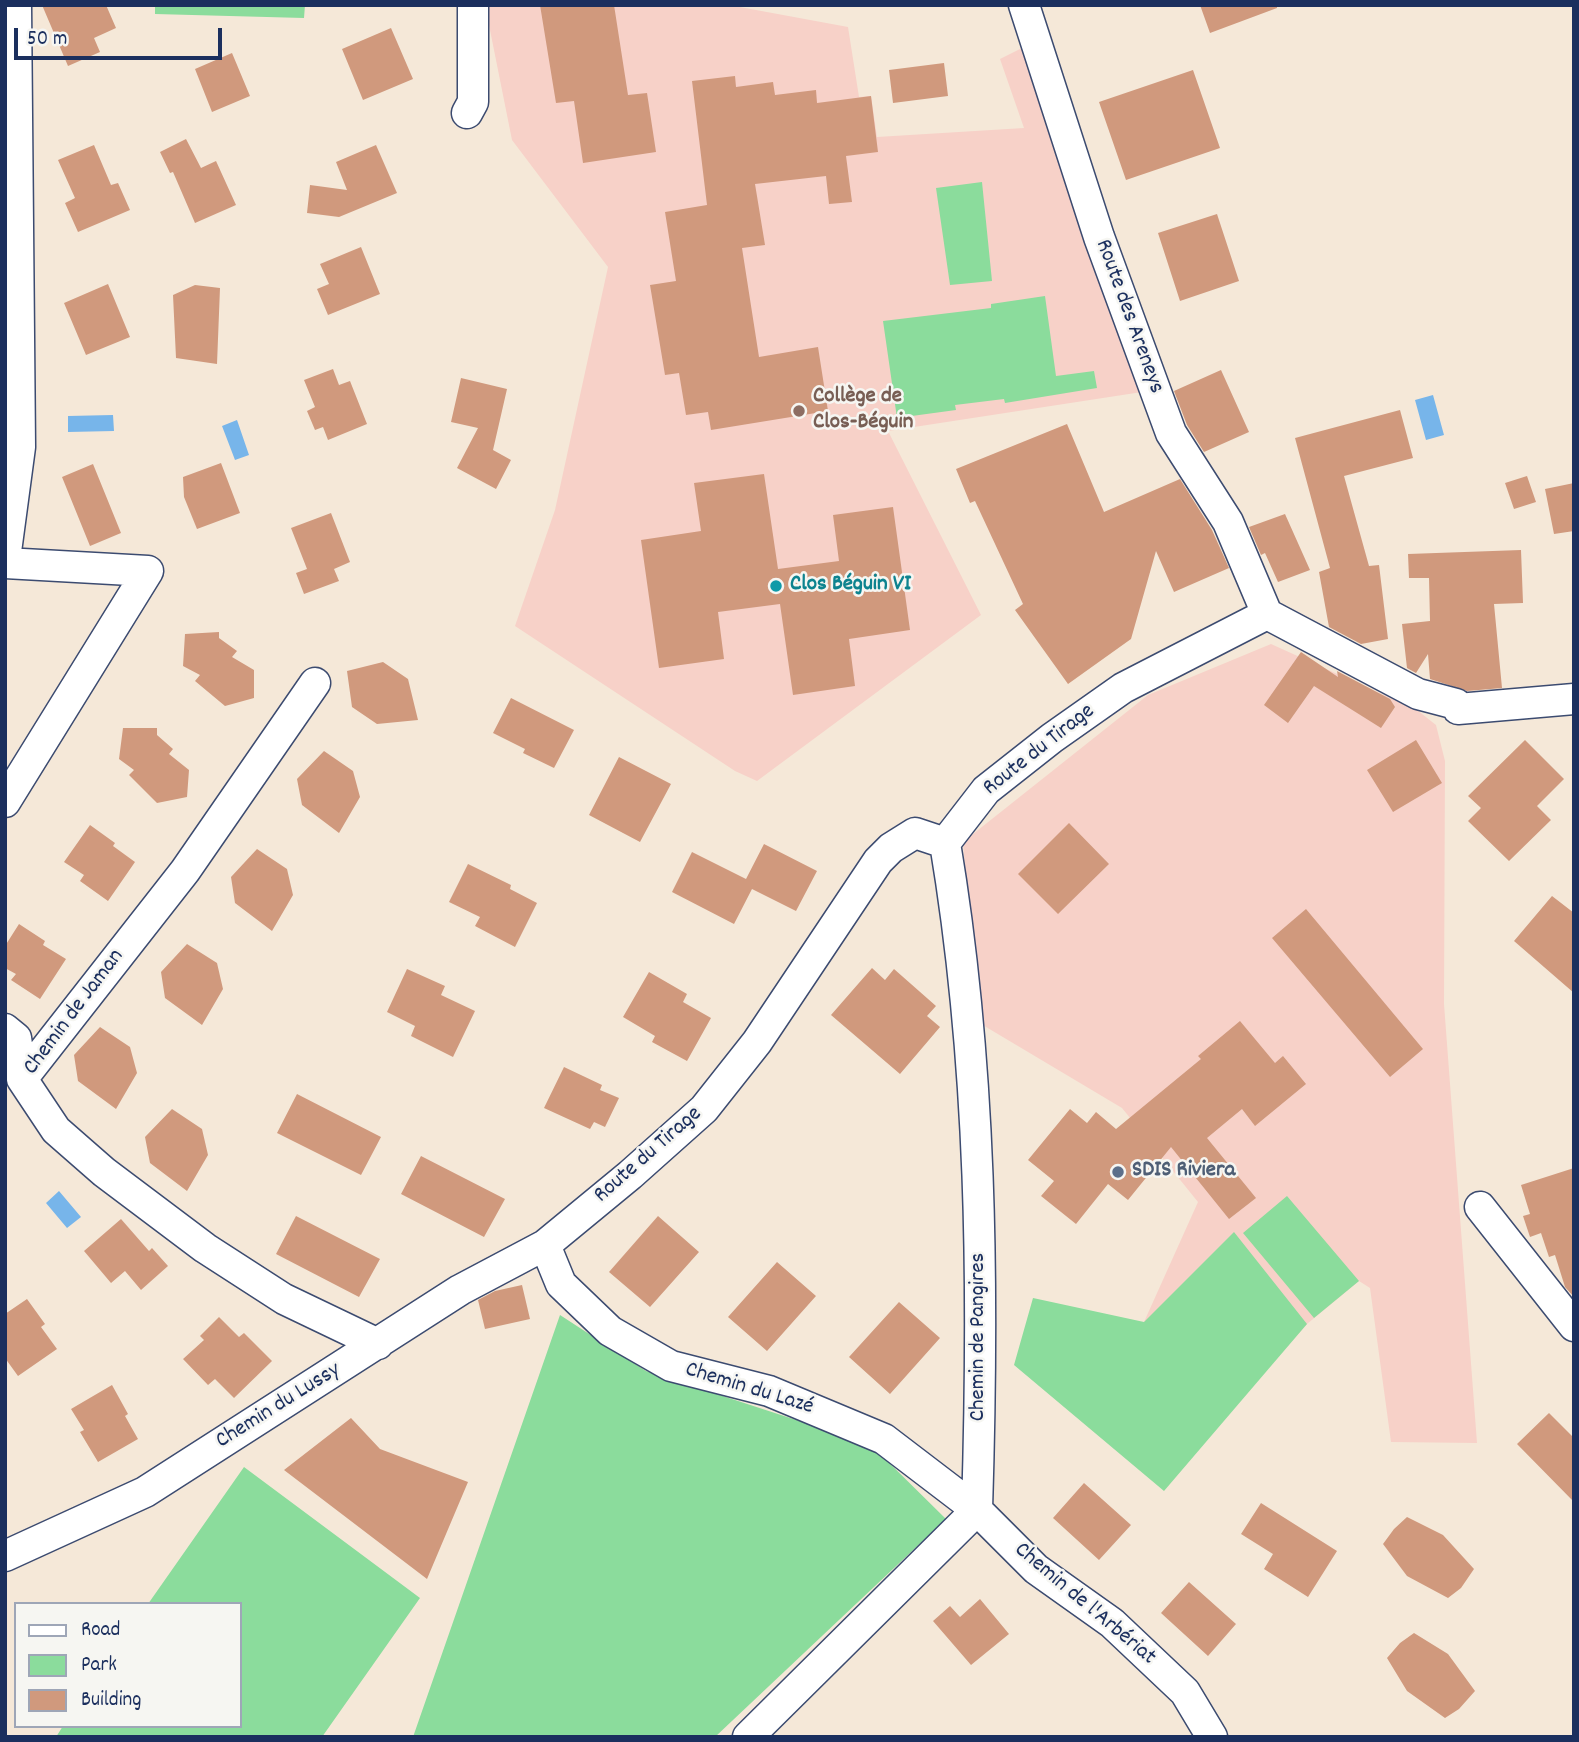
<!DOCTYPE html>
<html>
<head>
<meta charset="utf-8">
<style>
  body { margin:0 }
  #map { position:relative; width:1579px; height:1742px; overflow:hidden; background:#f5e8d8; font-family:Dekko,sans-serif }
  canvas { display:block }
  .frame { position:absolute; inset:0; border:7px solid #1b2f5e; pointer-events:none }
  .legend { position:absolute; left:14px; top:1602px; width:228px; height:126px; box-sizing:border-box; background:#f6f6f2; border:2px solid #9ea6b7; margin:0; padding:9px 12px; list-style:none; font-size:21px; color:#1b2f5e }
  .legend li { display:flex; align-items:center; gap:14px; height:35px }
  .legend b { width:35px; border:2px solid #9ea6b7 }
  .scale { position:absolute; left:14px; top:28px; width:208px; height:32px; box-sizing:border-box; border:4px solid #1b2f5e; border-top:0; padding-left:9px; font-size:21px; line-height:24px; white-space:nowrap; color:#1b2f5e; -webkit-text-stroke:5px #f6f6f2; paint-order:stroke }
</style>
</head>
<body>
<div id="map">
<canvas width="1579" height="1742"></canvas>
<div class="frame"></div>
<ul class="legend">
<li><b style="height:9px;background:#fff"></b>Road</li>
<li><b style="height:19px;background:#8bdc9c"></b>Park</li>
<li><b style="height:19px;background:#d0997d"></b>Building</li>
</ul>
<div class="scale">50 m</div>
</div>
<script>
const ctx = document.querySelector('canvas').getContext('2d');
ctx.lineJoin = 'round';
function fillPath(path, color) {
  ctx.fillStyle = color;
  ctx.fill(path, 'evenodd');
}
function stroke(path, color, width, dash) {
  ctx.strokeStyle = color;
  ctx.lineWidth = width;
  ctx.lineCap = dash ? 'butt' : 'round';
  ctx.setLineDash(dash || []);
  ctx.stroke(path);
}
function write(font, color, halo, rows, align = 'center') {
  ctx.font = font + ' Dekko,sans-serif';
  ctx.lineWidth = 5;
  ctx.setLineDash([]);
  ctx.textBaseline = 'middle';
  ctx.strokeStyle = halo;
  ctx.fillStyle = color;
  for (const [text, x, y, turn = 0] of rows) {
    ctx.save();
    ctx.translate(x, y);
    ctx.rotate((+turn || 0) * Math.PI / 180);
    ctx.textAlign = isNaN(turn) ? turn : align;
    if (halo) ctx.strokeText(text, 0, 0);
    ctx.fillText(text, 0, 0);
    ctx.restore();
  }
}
fillPath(new Path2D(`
  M485,5H729L848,27L859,97L871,96L877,137L1024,128L1000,59L1022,48L1037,45L1155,390L888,431L981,615L757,781L735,771L515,626L555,510L608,267L512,140Z
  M1271,644L1417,710L1436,725L1445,761L1444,1004L1477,1443L1391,1442L1370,1288L1359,1281L1307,1324L1235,1406L1144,1322L1198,1202L1122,1108L976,1021L963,842L1148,695Z`), '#f7d1c8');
fillPath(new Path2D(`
  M155,5H305L304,18L155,14Z
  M982,182L992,281L950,285L936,188Z
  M1045,296L1056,376L1094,371L1097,388L1005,403L1004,399L955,405L956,410L897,418L883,321L991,308V304Z
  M1287,1196L1359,1281L1314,1318L1243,1233Z
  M1234,1232L1307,1324L1164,1491L1014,1365L1033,1298L1144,1322Z
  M560,1315L646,1371L870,1444L946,1519L715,1737H413Z
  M244,1467L420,1598L322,1737H56L63,1726H240V1604H148Z`), '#8bdc9c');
fillPath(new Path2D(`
  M1433,395L1444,435L1426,440L1415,400Z
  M113,415L114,431L68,432V416Z
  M237,420L249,455L235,460L222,426Z
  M59,1191L81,1217L67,1228L46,1203Z`), '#77b5ea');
fillPath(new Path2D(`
  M42,5H106L116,28L94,38L100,52L68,66Z
  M540,5H614L628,95L647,93L656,152L583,163L574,101L556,103Z
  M1200,5H1277V8L1210,33Z
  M391,28L413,79L363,100L342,49Z
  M232,53L250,96L212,112L195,69Z
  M944,63L948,96L893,103L889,70Z
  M1193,70L1220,148L1126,180L1099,102Z
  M735,76L736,87L773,82L775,95L816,90L817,103L871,96L878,152L846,156L852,202L829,204L826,176L755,184L765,245L742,248L759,357L818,347L828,411L711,430L708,412L686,415L679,373L665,375L650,285L676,281L665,212L707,205L692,81Z
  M186,139L201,168L216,161L236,205L195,223L173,172L170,173L160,152Z
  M94,145L111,185L118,183L130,210L78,232L65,203L75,198L58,160Z
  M376,145L397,193L339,217L307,213L310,185L347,190L336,162Z
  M1217,214L1239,281L1180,301L1158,233Z
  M361,247L380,294L328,315L317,289L329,284L320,264Z
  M108,284L130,337L86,355L64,303Z
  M195,285L220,288L217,364L176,358L173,295Z
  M333,369L339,385L350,381L367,424L328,440L323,427L315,430L307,411L315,407L304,380Z
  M1221,370L1249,432L1204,452L1187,425L1174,391Z
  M461,378L507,389L493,450L511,460L496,489L457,468L478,428L451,422Z
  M1400,410L1413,458L1344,476L1369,566L1379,565L1388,639L1361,644L1329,627L1319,572L1330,568L1295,438Z
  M1067,424L1104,512L1180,479L1212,530L1229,568L1174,592L1156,551L1131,639L1068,684L1015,610L1023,604L975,501L970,503L956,469Z
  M221,463L240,513L197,529L184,497L183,477Z
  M93,464L121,533L90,546L62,477Z
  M764,474L778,569L839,561L833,515L893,507L910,630L849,639L855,686L793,695L780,604L718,612L724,659L659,668L641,540L701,531L694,483Z
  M1527,476L1536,502L1514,509L1505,483Z
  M1574,483V531L1554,534L1545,489Z
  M331,513L350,562L334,569L339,581L304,594L296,573L307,569L291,528Z
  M1285,514L1310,570L1278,582L1265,553L1261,555L1249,527Z
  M1521,550L1523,603L1494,604L1502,688L1467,691L1430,679L1428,654L1416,673L1407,668L1402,624L1430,621L1429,578H1409L1408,554Z
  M219,632V638L237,651L232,657L254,670V698L225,706L195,681L200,675L183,666L185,634Z
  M1301,652L1338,677L1337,671L1390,699L1395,707L1381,728L1314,686L1288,723L1264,705Z
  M383,662L408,679L418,720L377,724L352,707L347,671Z
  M511,698L574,730L554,768L523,753L525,749L493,733Z
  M123,728H157V735L173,749L169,754L189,770L187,797L157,803L129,775L134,770L119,759Z
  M1416,740L1442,783L1393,812L1367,770Z
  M1525,740L1564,779L1537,806L1551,820L1509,861L1468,821L1481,808L1468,796Z
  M324,751L353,771L360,797L339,833L302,805L297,779Z
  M619,757L671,784L640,842L589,815Z
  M1069,823L1109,864L1058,914L1018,874Z
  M90,825L115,843L113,846L135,862L108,901L80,881L84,875L64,862Z
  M764,844L817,871L796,911L752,889L734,924L672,892L692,852L746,879Z
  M257,849L287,869L293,895L272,931L235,903L231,877Z
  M468,864L511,885L510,889L537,903L515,947L475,926L480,917L449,902Z
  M1552,896L1574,913V993L1514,941Z
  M1306,909L1423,1049L1390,1077L1272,938Z
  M19,924L45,941L43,945L66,959L40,999L11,980L16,974L5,968V946Z
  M187,944L217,963L223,989L202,1025L165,998L161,972Z
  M872,968L885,980L894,969L936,1006L927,1016L940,1027L900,1074L831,1015Z
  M407,969L445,986L441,995L475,1011L453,1057L411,1036L415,1026L387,1012Z
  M649,972L687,994L683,1002L711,1018L687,1061L652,1042L655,1036L623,1017Z
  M1240,1021L1275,1063L1283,1056L1306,1084L1255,1126L1242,1109L1207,1138L1256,1198L1229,1219L1171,1147L1128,1200L1108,1184L1076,1224L1041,1196L1054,1181L1028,1160L1070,1109L1087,1123L1096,1112L1116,1129L1201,1059L1198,1056Z
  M100,1027L130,1047L137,1073L116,1109L78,1081L74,1055Z
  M564,1067L602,1085L600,1090L619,1098L605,1127L594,1122L590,1129L544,1108Z
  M297,1094L381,1137L361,1175L277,1133Z
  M172,1109L202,1129L208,1155L187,1191L150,1163L145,1137Z
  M421,1156L505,1199L484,1237L401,1194Z
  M1574,1168V1297L1565,1287L1555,1255L1549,1257L1541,1233L1530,1237L1523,1216L1530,1214L1521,1185Z
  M296,1216L380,1259L359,1297L276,1254Z
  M658,1216L699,1252L650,1307L609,1272Z
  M121,1219L149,1251L152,1248L168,1266L141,1290L125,1271L111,1283L84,1251Z
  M777,1262L816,1296L767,1351L728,1317Z
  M522,1285L530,1319L485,1329L478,1300L495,1291Z
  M27,1299L45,1324L41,1327L57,1349L18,1376L5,1358V1314Z
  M899,1302L940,1338L890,1394L849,1357Z
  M219,1317L239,1337L244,1333L272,1361L234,1398L215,1379L208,1385L183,1359L204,1340L200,1336Z
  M112,1385L128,1414L125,1416L138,1439L98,1462L80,1432L84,1430L71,1409Z
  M1549,1413L1574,1438V1502L1517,1444Z
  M351,1418L380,1449L468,1482L427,1579L284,1470Z
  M1084,1483L1131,1525L1099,1560L1053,1518Z
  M1261,1503L1337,1551L1308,1597L1264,1569L1273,1554L1241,1534Z
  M1407,1517L1443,1535L1474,1569L1461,1588L1448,1598L1407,1576L1383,1544L1394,1529Z
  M1189,1582L1236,1624L1208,1656L1161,1613Z
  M980,1599L1009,1634L971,1665L933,1621L950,1606L960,1617Z
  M1414,1633L1448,1654L1475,1691L1459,1709L1445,1718L1407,1691L1387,1658L1400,1643Z`), '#d0997d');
const street = new Path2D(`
  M1024,5L1099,237L1171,433L1228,522L1267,614
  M467,113L473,102V5
  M5,559L20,447L16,5
  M5,563L148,571L5,802
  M5,1029L16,1038L22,1079L56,1130L104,1172L205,1248L284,1299L378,1344
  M22,1079L185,871L315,683
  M1480,1207L1574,1326
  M545,1245L561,1284L610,1331L671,1366L769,1391L884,1439L977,1510L1036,1569L1112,1623L1185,1692L1212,1737
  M5,1556L145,1492L460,1290L545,1245L630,1175L704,1109L757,1042L878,861L891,848L915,833L945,843L986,790L1052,738L1123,688L1267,614L1418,694L1456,704L1458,709L1574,699
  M748,1737L977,1510C984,1286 982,1064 945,843`);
stroke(street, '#3c4b70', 33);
stroke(street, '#fff', 30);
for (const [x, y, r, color] of [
  [799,411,7,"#8d6e63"],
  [776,586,7,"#0f9aa8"],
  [1118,1172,7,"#5c6f8a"]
]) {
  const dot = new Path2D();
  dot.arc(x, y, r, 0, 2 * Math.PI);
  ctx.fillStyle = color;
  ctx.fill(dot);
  stroke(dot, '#f6f6f2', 2.5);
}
write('23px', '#1b2f5e', '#f6f6f2', [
  ["Route des Areneys",1128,317,70],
  ["Route du Tirage",1040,751,-38],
  ["Chemin de Jaman",75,1013,-53],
  ["Route du Tirage",649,1156,-41],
  ["Chemin de Pangires",980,1337,-90],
  ["Chemin du Lazé",749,1390,17],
  ["Chemin du Lussy",279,1407,-32],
  ["Chemin de l'Arbériat",1084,1605,40]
]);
write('bold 23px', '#785e54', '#f6f6f2', [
  ["Collège de",813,398],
  ["Clos-Béguin",813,424]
], 'left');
write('bold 23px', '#0d838f', '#f6f6f2', [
  ["Clos Béguin VI",790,586]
], 'left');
write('bold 23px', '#4e5e75', '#f6f6f2', [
  ["SDIS Riviera",1132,1172]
], 'left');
</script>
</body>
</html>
